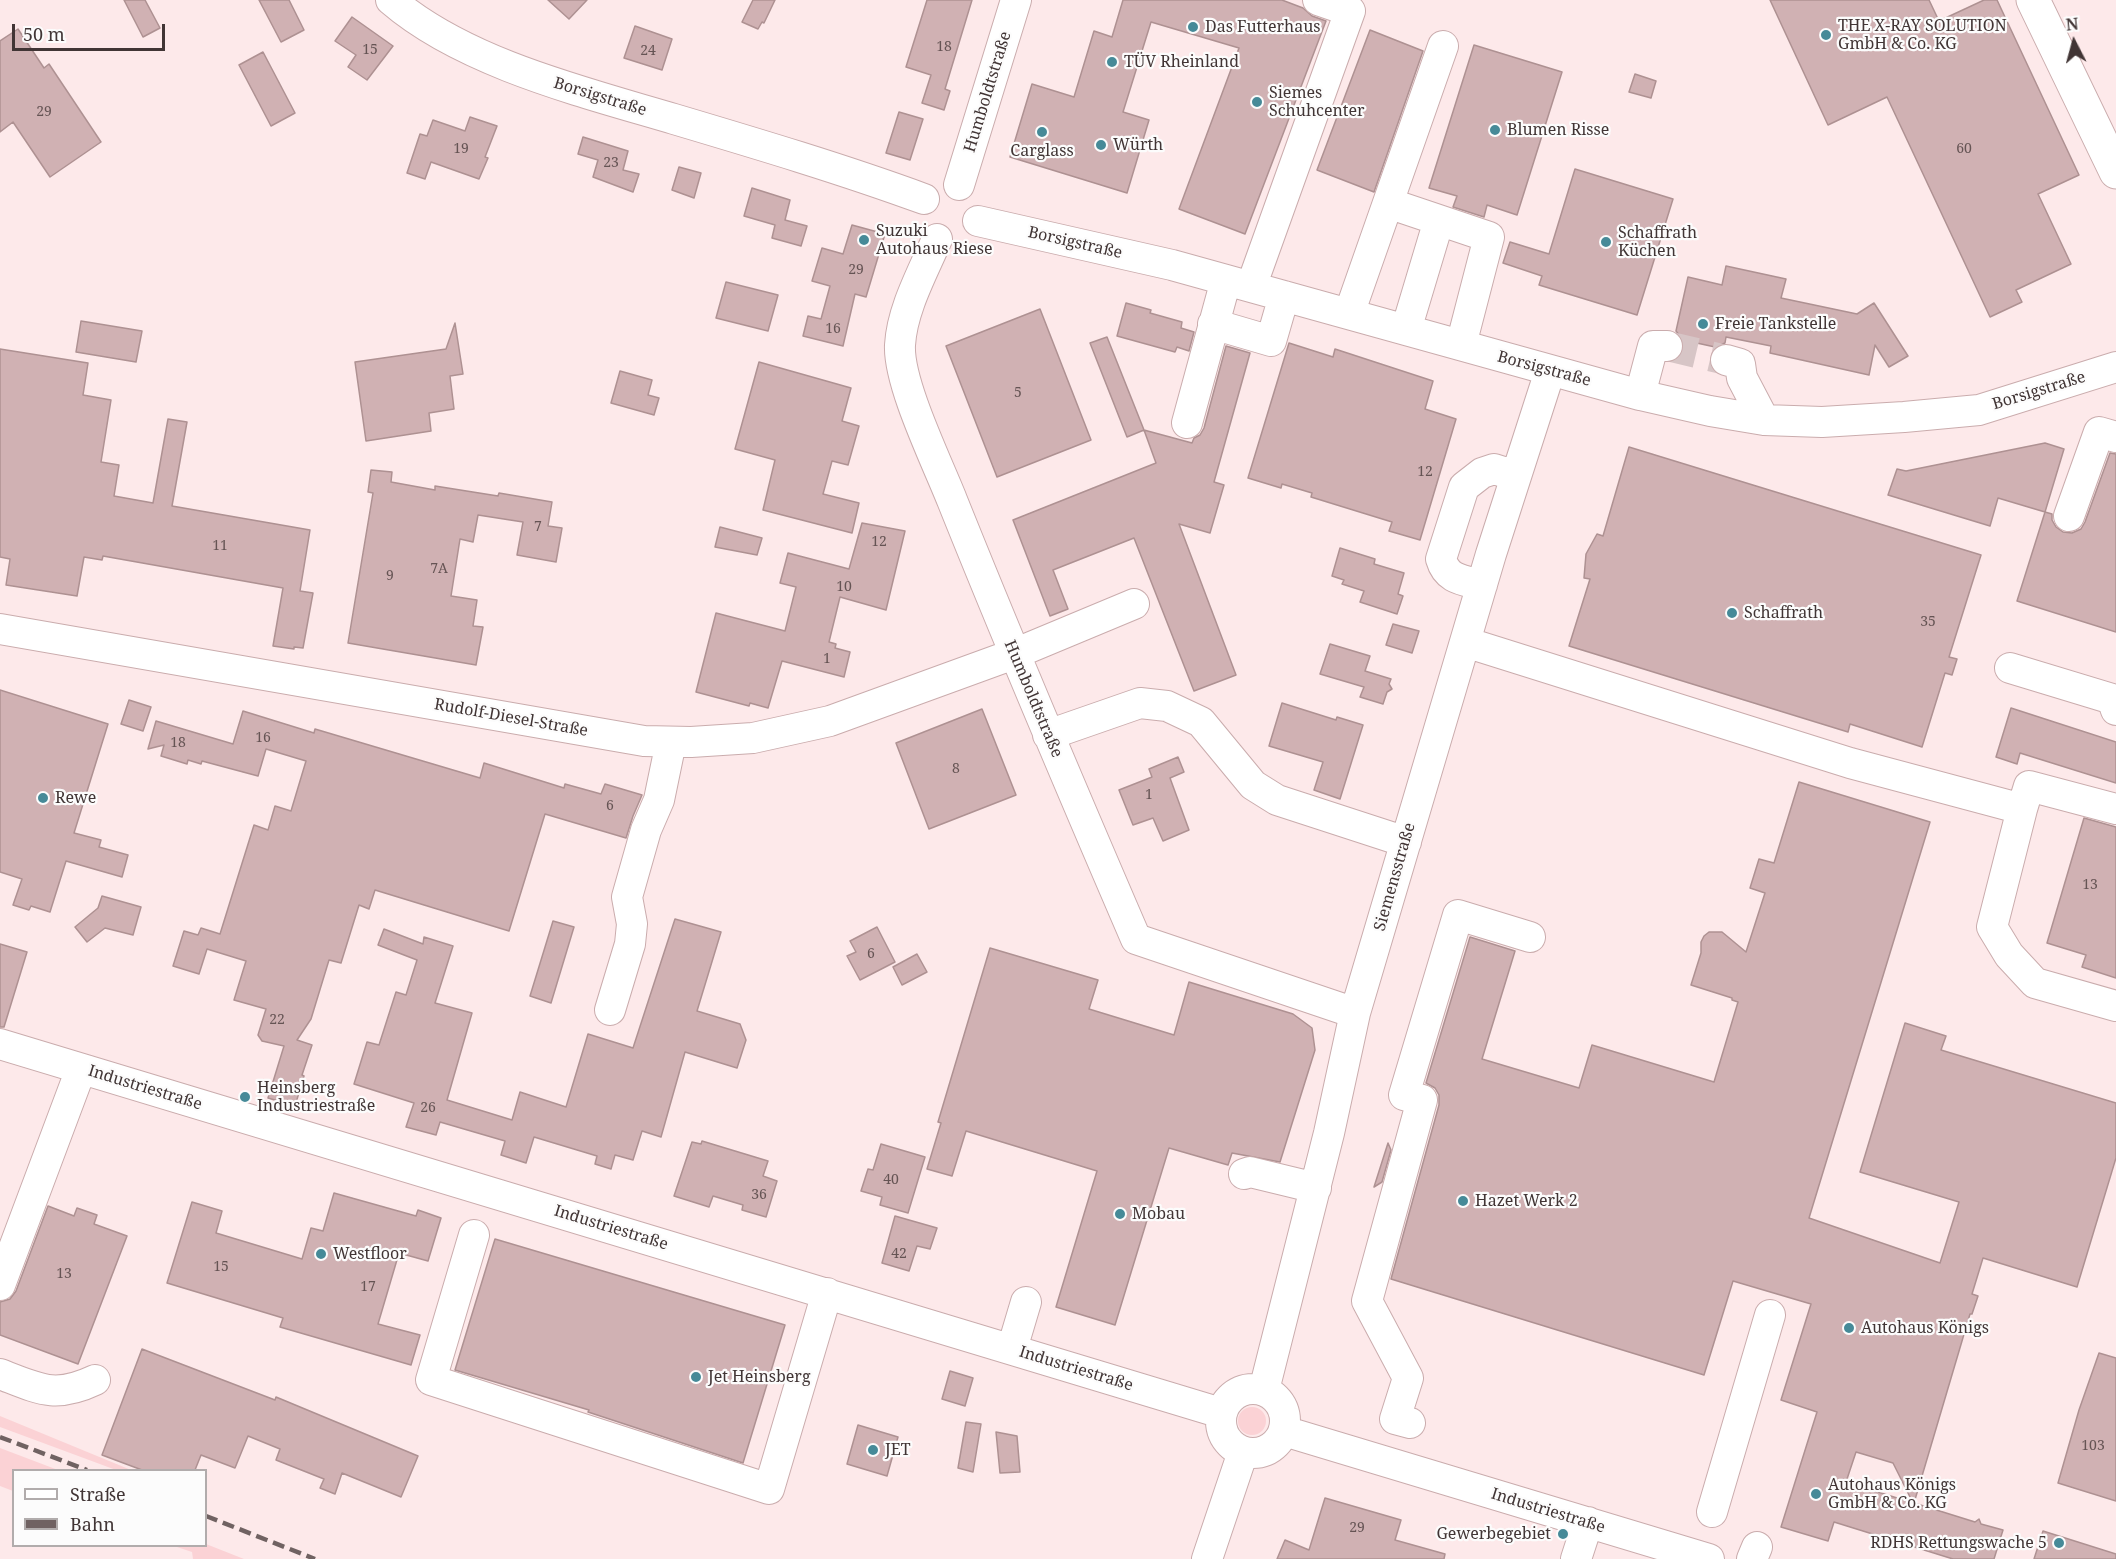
<!DOCTYPE html>
<html>
<head>
<meta charset="utf-8">
<style>
  body { margin:0 }
  #map { position:relative; width:2116px; height:1559px; overflow:hidden; background:#fde9ea; font-family:"Noto Serif",serif }
  canvas { display:block }
  .legend { position:absolute; left:12px; top:1469px; width:195px; height:78px; box-sizing:border-box; background:#fcfcfc; border:2px solid #b1acac; margin:0; padding:8px 10px; list-style:none; font-size:18px; color:#413535 }
  .legend li { display:flex; align-items:center; gap:12px; height:30px }
  .legend b { width:30px; border:2px solid #b1acac }
  .north { position:absolute; left:2044px; top:12px; width:60px; height:60px; -webkit-text-stroke:4px #fcfcfc; paint-order:stroke; rotate:354deg; font-size:16px; font-weight:700; line-height:24px; text-align:center; color:#413535 }
  .north::after { content:''; display:block; margin:auto; width:21px; height:27px; background:#413535; clip-path:polygon(50% 0,100% 100%,50% 72%,0 100%) }
  .scale { position:absolute; left:12px; top:24px; width:153px; height:27px; box-sizing:border-box; border:3px solid #413535; border-top:0; padding-left:8px; font-size:18px; line-height:21px; white-space:nowrap; color:#413535; -webkit-text-stroke:4px #fcfcfc; paint-order:stroke }
</style>
</head>
<body>
<div id="map">
<canvas width="2116" height="1559"></canvas>
<ul class="legend">
<li><b style="height:8px;background:#fff"></b>Straße</li>
<li><b style="height:8px;background:#706262"></b>Bahn</li>
</ul>
<div class="north">N</div>
<div class="scale">50 m</div>
</div>
<script>
const ctx = document.querySelector('canvas').getContext('2d');
ctx.lineJoin = 'round';
function fillPath(path, color) {
  ctx.fillStyle = color;
  ctx.fill(path, 'evenodd');
}
function stroke(path, color, width, dash) {
  ctx.strokeStyle = color;
  ctx.lineWidth = width;
  ctx.lineCap = dash ? 'butt' : 'round';
  ctx.setLineDash(dash || []);
  ctx.stroke(path);
}
function write(font, color, halo, rows, align = 'center') {
  ctx.font = font + ' "Noto Serif",serif';
  ctx.lineWidth = 4.5;
  ctx.setLineDash([]);
  ctx.textBaseline = 'middle';
  ctx.strokeStyle = halo;
  ctx.fillStyle = color;
  for (const [text, x, y, turn = 0] of rows) {
    ctx.save();
    ctx.translate(x, y);
    ctx.rotate((+turn || 0) * Math.PI / 180);
    ctx.textAlign = isNaN(turn) ? turn : align;
    if (halo) ctx.strokeText(text, 0, 0);
    ctx.fillText(text, 0, 0);
    ctx.restore();
  }
}
fillPath(new Path2D(`
  M1238 1421a14 14 0 1 1 28 0a14 14 0 1 1-28 0Z
  M0,1416L131,1470H116L0,1427Z
  M0,1448L58,1470H14L13,1491L0,1486Z
  M206,1544L244,1559H193L192,1552L174,1546Z`), '#fbd2d5');
const building = new Path2D(`
  M124,0H145L160,28L143,37Z
  M259,0H289L304,30L281,42Z
  M548,0H587L569,19Z
  M753,0H775L764,23L762,22L758,29L742,22Z
  M927,0H972L945,89L950,91L944,110L922,103L931,75L906,67Z
  M1123,0H1282L1303,8L1312,16L1326,21L1245,234L1179,209L1239,48L1151,22L1123,112L1149,120L1127,193L1010,157L1032,84L1074,97L1094,31L1112,37Z
  M1770,0H1929L1939,21L1984,0H1997L2079,175L2038,194L2071,264L2016,290L2022,302L1990,317L1887,97L1828,125Z
  M352,17L393,46L367,80L348,67L356,55L335,41Z
  M635,26L672,39L662,70L624,58Z
  M18,29L44,68L49,64L101,142L50,177L13,122L0,132V41Z
  M1370,30L1423,51L1374,192L1317,170Z
  M1474,45L1562,72L1517,215L1487,205L1484,217L1453,207L1457,196L1429,188Z
  M263,52L295,113L271,126L239,65Z
  M1635,74L1656,81L1651,98L1629,92Z
  M899,112L923,119L910,160L886,153Z
  M470,117L497,126L485,157L488,158L479,179L431,162L425,179L407,173L420,134L427,136L433,120L465,131Z
  M583,137L628,151L623,170L639,174L633,192L593,177L598,160L578,154Z
  M679,167L701,173L694,198L672,190Z
  M1575,169L1673,199L1637,315L1539,285L1542,276L1503,263L1510,242L1549,254Z
  M752,188L790,200L785,220L807,226L801,246L772,238L775,225L744,216Z
  M852,225L885,234L866,297L855,294L843,346L803,336L808,316L821,319L830,286L812,281L822,248L843,254Z
  M1726,266L1786,279L1781,298L1857,314L1874,303L1908,356L1889,367L1875,345L1869,375L1770,353L1771,346L1726,337L1725,343L1715,347L1683,340L1676,331L1688,277L1722,285Z
  M726,282L778,295L768,331L716,318Z
  M1126,303L1151,310L1150,313L1182,322L1181,328L1194,332L1189,351L1177,347L1175,352L1117,336Z
  M1040,309L1091,440L997,477L946,346Z
  M81,321L142,331L136,362L76,352Z
  M455,323L463,374L450,376L454,409L429,413L431,431L366,441L355,362L446,349Z
  M1107,337L1144,430L1192,443L1194,438L1200,435L1204,428L1226,346L1250,353L1214,482L1224,485L1210,533L1179,524L1236,675L1194,691L1134,538L1053,570L1068,609L1050,616L1013,520L1156,463L1144,430L1127,437L1090,343Z
  M1289,343L1333,357L1335,349L1433,381L1425,409L1456,419L1420,540L1389,531L1392,522L1311,497L1312,493L1282,484L1281,488L1248,478Z
  M0,349L88,363L83,395L111,400L101,462L119,465L114,496L153,503L168,419L187,422L172,506L310,530L300,591L313,593L303,648L294,647V649L273,646L283,588L103,556L102,560L84,557L77,596L6,585L10,559L0,557Z
  M759,362L851,388L842,421L859,426L848,465L832,461L823,494L859,503L852,533L763,510L775,460L735,449Z
  M620,371L652,380L648,395L659,398L654,415L611,403Z
  M2045,443L2064,449L2045,512L1998,498L1990,526L1888,495L1897,469L1906,471Z
  M1629,447L1981,555L1949,657L1957,659L1952,675L1945,673L1922,747L1850,724L1848,732L1569,646L1590,579L1584,578L1586,554L1597,534L1603,536Z
  M2110,453L2116,454V632L2017,601L2045,512L2052,514V520L2056,527L2063,532L2072,533L2081,529L2085,522Z
  M371,470L392,472L391,482L435,490V486L498,496L499,493L552,502L548,526L562,528L556,562L517,555L523,522L478,515L473,542L460,539L451,596L477,600L473,626L483,627L476,665L348,643L373,493L368,492Z
  M862,523L905,531L886,610L840,597L829,642L836,644L835,648L850,652L844,677L782,661L768,708L750,703L749,706L696,692L716,613L785,631L796,587L780,583L788,553L849,569Z
  M720,527L762,538L757,555L715,547Z
  M1340,548L1375,559L1374,564L1404,573L1398,594L1403,596L1397,614L1360,602L1364,591L1342,584L1344,580L1332,576Z
  M1393,624L1419,631L1412,653L1386,645Z
  M1330,644L1370,656L1365,671L1391,679L1389,684L1392,689L1387,692L1383,704L1360,697L1364,687L1320,674Z
  M0,690L108,724L74,833L101,840L99,847L128,855L122,877L66,861L50,912L31,906L29,910L13,905L22,879L0,872Z
  M129,700L151,707L143,731L121,724Z
  M1282,703L1336,720L1337,717L1363,725L1340,799L1314,790L1323,762L1269,746Z
  M2011,708L2116,742V783L2020,753L2017,764L1996,757Z
  M982,709L1016,795L929,829L896,743Z
  M243,711L314,733L315,729L480,778L484,763L564,788L565,784L601,794L605,784L642,795L633,816L626,838L545,814L509,931L375,890L369,909L359,905L341,963L329,960L311,1019L297,1040L312,1045L302,1075L304,1076L295,1106L268,1098L284,1046L262,1041L258,1035L266,1009L234,1000L246,961L207,949L199,974L173,966L184,931L198,935L201,928L220,934L254,825L268,830L275,806L291,811L306,761L266,749L258,776L202,761L201,764L188,760L187,764L161,756L164,745L148,749L156,721L233,744Z
  M1178,757L1184,772L1170,778L1189,830L1163,841L1153,818L1133,825L1119,790L1152,777L1149,769Z
  M1799,782L1930,822L1809,1218L1940,1263L1959,1202L1860,1172L1905,1023L1946,1036L1941,1050L2116,1103V1158L2077,1287L1983,1258L1972,1294L1978,1296L1972,1314H1970L1914,1503L1975,1522L1979,1519L1981,1524L2003,1530L1994,1559H1953L1834,1522L1828,1541L1781,1527L1817,1412L1781,1400L1811,1304L1733,1281L1704,1375L1391,1279L1439,1105V1095L1435,1088L1426,1083L1470,937L1515,951L1482,1059L1579,1088L1592,1045L1714,1082L1738,1002L1732,1000V998L1691,985L1701,953V942L1704,936L1709,932H1722L1746,952L1765,893L1750,888L1759,859L1774,863ZM1856,1452L1893,1463L1913,1503L1846,1482Z
  M2084,818L2116,827V978L2082,967L2086,955L2047,943Z
  M102,896L141,907L133,935L105,928L87,942L75,927L98,908Z
  M675,919L721,932L697,1011L740,1024L746,1040L737,1068L685,1052L661,1137L642,1131L633,1160L615,1155L611,1169L595,1164L597,1156L534,1137L526,1163L501,1155L505,1141L440,1122L436,1135L406,1127L414,1103L354,1084L367,1042L379,1045L396,992L406,995L417,960L378,945L384,929L423,944L424,937L453,946L435,1003L472,1013L447,1100L512,1120L520,1092L566,1107L588,1034L633,1048Z
  M553,921L574,927L551,1003L530,996Z
  M877,927L895,962L860,980L847,956L856,952L850,941Z
  M0,944L27,952L4,1027H0Z
  M990,948L1098,980L1089,1009L1174,1035L1189,982L1293,1014L1312,1028L1315,1050L1280,1162L1232,1153L1228,1165L1169,1148L1115,1325L1056,1307L1097,1171L966,1131L952,1176L927,1169L941,1123L938,1122Z
  M917,954L927,972L902,985L893,967Z
  M702,1141L768,1161L763,1176L777,1181L766,1217L742,1210L743,1205L713,1196L709,1207L674,1196L692,1142L701,1144Z
  M1388,1143L1391,1150L1382,1182L1374,1187Z
  M881,1144L925,1157L908,1213L880,1205L882,1197L861,1191L868,1169L873,1170Z
  M334,1193L416,1216L418,1210L441,1218L428,1261L399,1253L378,1324L420,1335L411,1365L280,1327L283,1318L167,1283L192,1202L222,1211L216,1233L302,1259L311,1228L323,1231Z
  M48,1206L74,1216L77,1208L97,1215L94,1224L127,1236L78,1364L0,1335V1302L10,1299L16,1291Z
  M895,1216L937,1228L930,1249L917,1246L909,1271L882,1263Z
  M495,1239L785,1325L743,1463L588,1412L589,1410L455,1370Z
  M142,1349L275,1400L276,1397L418,1456L401,1497L342,1473L335,1494L320,1488L324,1479L276,1460L280,1449L248,1436L235,1468L201,1455L195,1470H142L102,1455Z
  M2099,1353L2116,1358V1501L2058,1483L2079,1410Z
  M950,1371L973,1378L965,1406L942,1399Z
  M966,1422L981,1424L973,1472L958,1468Z
  M858,1425L898,1437L887,1476L847,1464Z
  M996,1432L1017,1436L1020,1472L1000,1473Z
  M1325,1498L1401,1520L1395,1540L1445,1554L1444,1559H1277L1285,1540L1309,1550Z
  M2043,1531L2116,1554V1559H2034Z`);
fillPath(building, '#d0b1b3');
stroke(building, '#ae9192', 1.5);
stroke(new Path2D(`
  M1667,346L1726,360`), '#d7c5c6', 30, [30, 15]);
const minor = new Path2D(`
  M391,0C464,63 583,92 674,119C758,144 842,169 924,199
  M959,185L1016,0
  M1388,203L1489,237L1461,345
  M978,221L1172,265L1640,395L1710,411L1764,420L1822,422L1904,417L1979,410L2116,367
  M937,239C923,272 902,309 900,345C898,383 937,462 952,500C1011,647 1073,793 1136,939L1355,1013
  M1251,287L1350,11L1318,0
  M1349,314L1443,46
  M1213,324L1271,341L1284,296
  M1406,330L1439,220
  M1726,360L1740,364L1742,378L1764,420
  M1640,395L1653,346H1667
  M1187,423L1226,280
  M2069,516L2099,432L2116,437
  M1482,585C1463,580 1447,580 1441,559L1464,487L1482,473L1494,469L1516,476
  M0,629L644,741L691,742L753,738L830,721L1014,654L1134,604
  M1465,642L1850,763L2022,809L1992,927L2009,955L2035,983L2116,1006
  M2010,668L2112,699L2116,710
  M1048,735L1140,703L1167,706L1201,722L1253,785L1277,800L1406,842
  M2022,809L2029,786L2116,809
  M610,1010L630,944L632,924L627,897L646,830L659,800L671,742
  M0,1044L1221,1413
  M1244,1174L1250,1172L1316,1188
  M474,1235L431,1380L769,1489L827,1293
  M0,1285L81,1069
  M1012,1349L1026,1302
  M0,1374C39,1389 55,1399 95,1380
  M1221 1421a32 32 0 1 1 64 0a32 32 0 1 1-64 0Z
  M1264,1390L1329,1133L1355,1013L1491,554L1550,371
  M1410,1423L1395,1419L1408,1378L1367,1301L1422,1100L1404,1095L1458,915L1530,937
  M1284,1431L1709,1559
  M1712,1512L1770,1315
  M1207,1559L1243,1452
  M1576,1559L1588,1522
  M1752,1559L1757,1547`);
const major = new Path2D(`
  M2033,0L2116,172`);
stroke(minor, '#caacad', 32);
stroke(major, '#caacad', 35);
stroke(minor, '#fff', 30);
stroke(major, '#fff', 33);
stroke(new Path2D(`
  M0,1437L87,1470
  M206,1516L315,1559`), '#706262', 4.5, [12, 6]);
for (const [x, y, r, color] of [
  [1193,27,6,"#468a98"],
  [1826,35,6,"#468a98"],
  [1112,62,6,"#468a98"],
  [1257,102,6,"#468a98"],
  [1495,130,6,"#468a98"],
  [1042,132,6,"#468a98"],
  [1101,145,6,"#468a98"],
  [864,240,6,"#468a98"],
  [1606,242,6,"#468a98"],
  [1703,324,6,"#468a98"],
  [1732,613,6,"#468a98"],
  [43,798,6,"#468a98"],
  [245,1097,6,"#468a98"],
  [1463,1201,6,"#468a98"],
  [1120,1214,6,"#468a98"],
  [321,1254,6,"#468a98"],
  [1849,1328,6,"#468a98"],
  [696,1377,6,"#468a98"],
  [873,1450,6,"#468a98"],
  [1816,1494,6,"#468a98"],
  [1563,1534,6,"#468a98"],
  [2059,1543,6,"#468a98"]
]) {
  const dot = new Path2D();
  dot.arc(x, y, r, 0, 2 * Math.PI);
  ctx.fillStyle = color;
  ctx.fill(dot);
  stroke(dot, '#fcfcfc', 2);
}
write('14px', '#655454', null, [
  ["18",944,47],
  ["15",370,50],
  ["24",648,51],
  ["29",44,112],
  ["19",461,149],
  ["60",1964,149],
  ["23",611,163],
  ["29",856,270],
  ["16",833,329],
  ["5",1018,393],
  ["12",1425,472],
  ["7",538,527],
  ["12",879,542],
  ["11",220,546],
  ["7A",439,569],
  ["9",390,576],
  ["10",844,587],
  ["35",1928,622],
  ["1",827,659],
  ["16",263,738],
  ["18",178,743],
  ["8",956,769],
  ["1",1149,795],
  ["6",610,806],
  ["13",2090,885],
  ["6",871,954],
  ["22",277,1020],
  ["26",428,1108],
  ["40",891,1180],
  ["36",759,1195],
  ["42",899,1254],
  ["15",221,1267],
  ["13",64,1274],
  ["17",368,1287],
  ["103",2093,1446],
  ["29",1357,1528]
]);
write('16px', '#413535', '#fcfcfc', [
  ["THE X-RAY SOLUTION",1838,26],
  ["GmbH & Co. KG",1838,44],
  ["Das Futterhaus",1205,27],
  ["TÜV Rheinland",1124,62],
  ["Siemes",1269,93],
  ["Schuhcenter",1269,111],
  ["Blumen Risse",1507,130],
  ["Würth",1113,145],
  ["Carglass",1042,151,"center"],
  ["Suzuki",876,231],
  ["Autohaus Riese",876,249],
  ["Schaffrath",1618,233],
  ["Küchen",1618,251],
  ["Freie Tankstelle",1715,324],
  ["Schaffrath",1744,613],
  ["Rewe",55,798],
  ["Heinsberg",257,1088],
  ["Industriestraße",257,1106],
  ["Hazet Werk 2",1475,1201],
  ["Mobau",1132,1214],
  ["Westfloor",333,1254],
  ["Autohaus Königs",1861,1328],
  ["Jet Heinsberg",708,1377],
  ["JET",885,1450],
  ["Autohaus Königs",1828,1485],
  ["GmbH & Co. KG",1828,1503],
  ["Gewerbegebiet",1551,1534,"right"],
  ["RDHS Rettungswache 5",2047,1543,"right"]
], 'left');
write('16px', '#413535', '#fcfcfc', [
  ["Humboldtstraße",988,92,-73],
  ["Borsigstraße",600,97,17],
  ["Borsigstraße",1075,243,13],
  ["Borsigstraße",1544,369,15],
  ["Borsigstraße",2039,391,-17],
  ["Humboldtstraße",1033,699,67],
  ["Rudolf-Diesel-Straße",511,718,10],
  ["Siemensstraße",1395,877,-74],
  ["Industriestraße",145,1088,17],
  ["Industriestraße",611,1228,17],
  ["Industriestraße",1076,1369,17],
  ["Industriestraße",1548,1511,17]
]);
</script>
</body>
</html>
